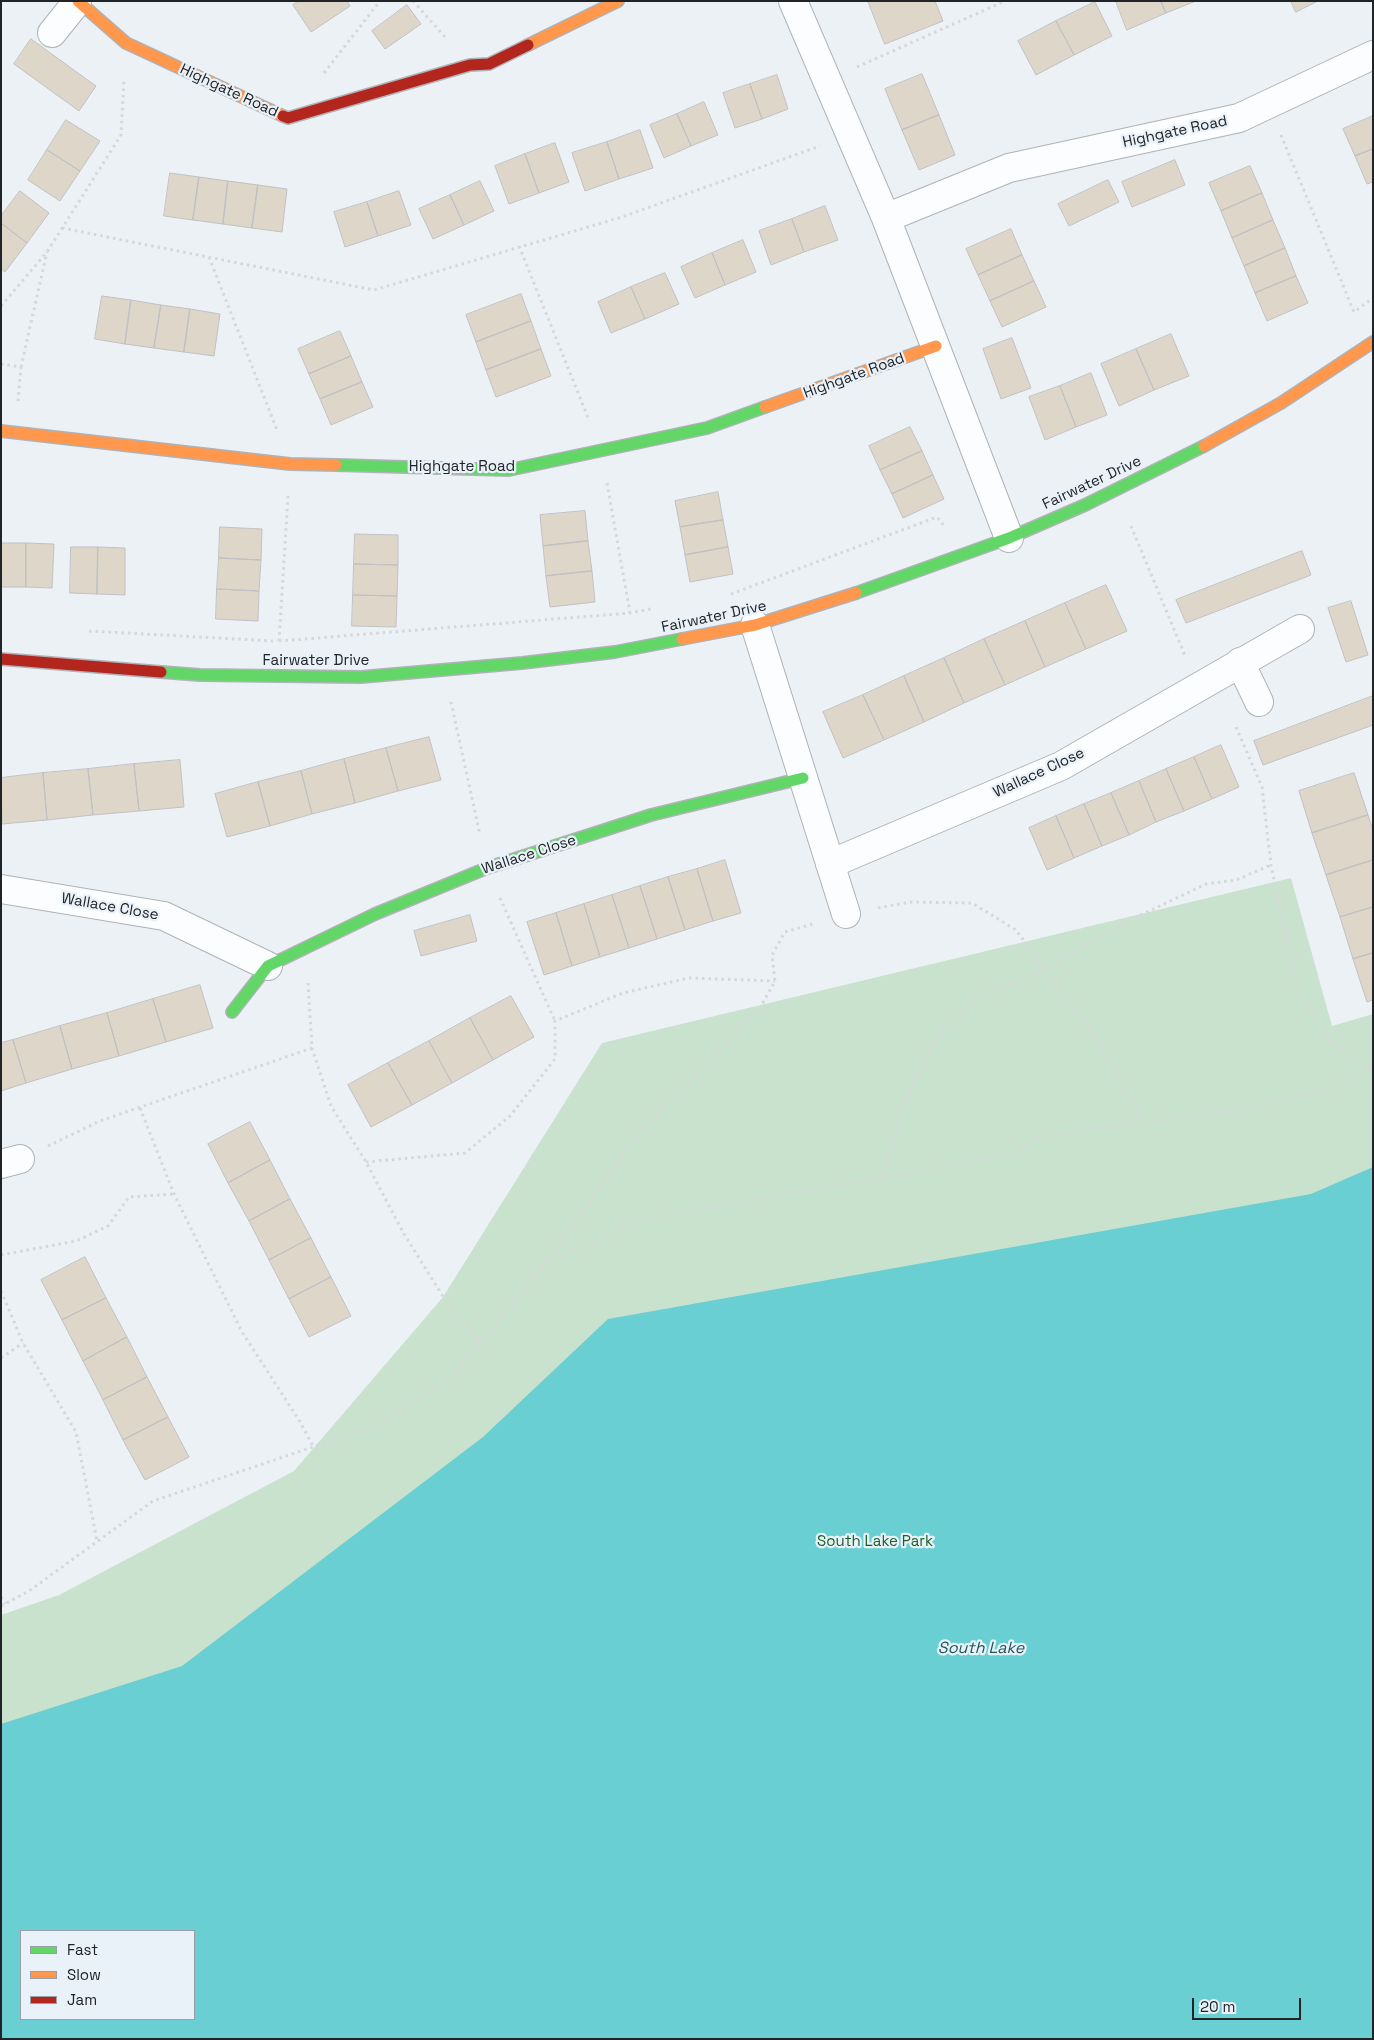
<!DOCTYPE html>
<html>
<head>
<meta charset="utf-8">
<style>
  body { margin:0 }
  #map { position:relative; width:1374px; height:2040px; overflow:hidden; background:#ecf1f6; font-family:"Space Grotesk",sans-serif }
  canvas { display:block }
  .frame { position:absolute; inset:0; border:2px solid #212427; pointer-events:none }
  .legend { position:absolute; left:20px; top:1930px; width:175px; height:90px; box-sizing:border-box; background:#e9f1f9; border:1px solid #999fa5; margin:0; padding:6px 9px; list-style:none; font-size:15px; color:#212427 }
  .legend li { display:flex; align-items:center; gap:10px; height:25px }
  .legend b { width:25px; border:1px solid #999fa5 }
  .scale { position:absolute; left:1192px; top:1998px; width:109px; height:22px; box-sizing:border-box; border:2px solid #212427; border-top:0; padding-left:6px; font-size:15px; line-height:18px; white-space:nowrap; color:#212427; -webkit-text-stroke:4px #e9f1f9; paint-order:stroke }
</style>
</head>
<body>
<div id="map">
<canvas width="1374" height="2040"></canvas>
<div class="frame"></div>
<ul class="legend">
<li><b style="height:6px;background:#63d668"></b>Fast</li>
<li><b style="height:6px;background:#ff974d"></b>Slow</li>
<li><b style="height:6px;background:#b3261e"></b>Jam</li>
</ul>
<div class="scale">20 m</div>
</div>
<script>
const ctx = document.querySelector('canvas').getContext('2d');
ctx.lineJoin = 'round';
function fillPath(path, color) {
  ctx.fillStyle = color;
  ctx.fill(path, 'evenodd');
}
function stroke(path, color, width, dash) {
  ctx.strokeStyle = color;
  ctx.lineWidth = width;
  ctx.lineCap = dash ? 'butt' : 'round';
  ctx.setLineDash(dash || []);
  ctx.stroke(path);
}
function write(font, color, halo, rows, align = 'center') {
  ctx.font = font + ' "Space Grotesk",sans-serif';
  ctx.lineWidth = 4.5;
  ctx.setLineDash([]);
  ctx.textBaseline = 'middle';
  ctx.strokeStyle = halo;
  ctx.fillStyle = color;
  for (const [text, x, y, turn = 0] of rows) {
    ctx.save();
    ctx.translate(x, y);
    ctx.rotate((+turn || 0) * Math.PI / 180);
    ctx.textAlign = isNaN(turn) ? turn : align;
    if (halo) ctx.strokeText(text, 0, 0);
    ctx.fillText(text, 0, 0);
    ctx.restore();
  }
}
fillPath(new Path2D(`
  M1291,878L1332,1026L1373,1014V2039H1V1615L59,1595L294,1471L443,1297L602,1043ZM21,1931H194V2019H21Z`), '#c9e2ce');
fillPath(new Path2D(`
  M1373,1167V2039H1V1724L182,1666L483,1437L608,1319L1311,1194ZM21,1931H194V2019H21Z`), '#6acfd2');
const building = new Path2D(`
  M299,1H347L350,6L311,32L293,5Z
  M868,1H935L943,21L885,44Z
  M1116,1H1161L1166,13L1127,30Z
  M1161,1H1196L1166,13Z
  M1291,1H1318L1296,12Z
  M1095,2L1112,36L1074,55L1056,21Z
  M407,5L421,24L385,49L372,31Z
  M1056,21L1074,55L1036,75L1018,41Z
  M31,39L96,86L79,111L14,64Z
  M922,74L939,115L902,130L885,89Z
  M777,75L788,109L762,119L750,84Z
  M750,84L762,119L735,128L723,93Z
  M704,102L718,135L691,146L677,114Z
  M677,114L691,146L664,158L650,125Z
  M939,115L955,155L919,170L902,130Z
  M1373,116V149L1355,156L1343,129Z
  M66,120L100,141L80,171L47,150Z
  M640,130L653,168L619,179L607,142Z
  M607,142L619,179L585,191L572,153Z
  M555,143L569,182L539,193L525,154Z
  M1373,149V182L1367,184L1355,156Z
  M47,150L80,171L60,201L28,180Z
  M525,154L539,193L509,204L495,166Z
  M1175,160L1185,185L1132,207L1122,182Z
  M1250,166L1262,193L1221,211L1209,183Z
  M170,173L199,177L193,220L164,216Z
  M199,177L228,181L223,224L193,220Z
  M1108,180L1119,202L1069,226L1058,204Z
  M228,181L258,185L252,228L223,224Z
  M480,181L494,211L464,225L450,195Z
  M258,185L287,189L282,232L252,228Z
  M20,191L49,213L27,243L1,223V216Z
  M399,191L411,225L378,236L367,202Z
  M1262,193L1273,220L1232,238L1221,211Z
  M450,195L464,225L433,239L419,209Z
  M367,202L378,236L345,247L334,212Z
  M825,206L838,240L804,252L792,219Z
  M792,219L804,252L771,265L759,231Z
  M1273,220L1285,248L1244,266L1232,238Z
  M1,223L27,243L5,272L1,269Z
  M1011,229L1022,255L978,275L966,249Z
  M743,240L756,272L725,285L712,253Z
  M1285,248L1296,276L1255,293L1244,266Z
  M712,253L725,285L695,298L681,267Z
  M1022,255L1034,281L990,301L978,275Z
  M665,273L679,304L645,319L631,287Z
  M1296,276L1308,303L1267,321L1255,293Z
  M1034,281L1046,307L1002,327L990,301Z
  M631,287L645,319L611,333L598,302Z
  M521,294L531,321L476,342L466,315Z
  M102,296L131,300L125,344L95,339Z
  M131,300L161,305L154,348L125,344Z
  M161,305L190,309L184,352L154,348Z
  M190,309L220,314L214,356L184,352Z
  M531,321L541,349L486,370L476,342Z
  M340,331L351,356L309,374L298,349Z
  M1171,334L1189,376L1154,390L1136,349Z
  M1012,338L1031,388L1001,399L983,349Z
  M541,349L551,376L496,397L486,370Z
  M1136,349L1154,390L1119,406L1101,364Z
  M351,356L362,382L320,399L309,374Z
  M1091,373L1107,415L1076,427L1060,386Z
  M362,382L373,407L331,425L320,399Z
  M1060,386L1076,427L1045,440L1029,397Z
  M910,427L922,451L880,470L869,446Z
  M922,451L933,475L892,494L880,470Z
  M933,475L944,499L903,518L892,494Z
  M718,492L723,520L680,527L675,501Z
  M585,511L588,541L543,546L540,515Z
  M723,520L728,547L685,555L680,527Z
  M220,527L262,529L261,560L219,558Z
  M355,534L398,535V565L354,564Z
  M588,541L592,571L546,576L543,546Z
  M1,543H26V587H1Z
  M26,543L54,544L52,588L26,587Z
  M71,547H98L97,594L70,593Z
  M98,547L125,548V595L97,594Z
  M728,547L733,574L690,582L685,555Z
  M1302,551L1311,575L1186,623L1176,600Z
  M219,558L261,560L259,591L217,589Z
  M354,564L398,565L397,596L353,595Z
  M592,571L595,602L550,607L546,576Z
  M1106,585L1127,631L1086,649L1065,603Z
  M217,589L259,591L258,621L216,619Z
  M353,595L397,596L396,627L352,626Z
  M1351,601L1368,655L1346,662L1328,608Z
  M1065,603L1086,649L1045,667L1025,621Z
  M1025,621L1045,667L1005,685L984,639Z
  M984,639L1005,685L964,703L944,658Z
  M944,658L964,703L924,722L904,676Z
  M904,676L924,722L884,740L863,695Z
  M863,695L884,740L843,758L823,712Z
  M1373,696V725L1263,765L1254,741Z
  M429,737L441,780L398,791L386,748Z
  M1221,745L1239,787L1212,799L1194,757Z
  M386,748L398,791L355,803L344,759Z
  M1194,757L1212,799L1184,811L1166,769Z
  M344,759L355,803L312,814L301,771Z
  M180,760L184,807L139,811L134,764Z
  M134,764L139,811L93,815L88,769Z
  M88,769L93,815L47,820L43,773Z
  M1166,769L1184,811L1156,822L1139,781Z
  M301,771L312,814L270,826L258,782Z
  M43,773L47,820L2,824L1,778Z
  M1354,773L1368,815L1312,833L1299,791Z
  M1139,781L1156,822L1129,835L1111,793Z
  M258,782L270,826L227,837L215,794Z
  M1111,793L1129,835L1102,846L1084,804Z
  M1084,804L1102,846L1074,858L1056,816Z
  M1368,815L1373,830V860L1326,875L1312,833Z
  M1056,816L1074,858L1047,870L1029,828Z
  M725,860L741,913L713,921L697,869Z
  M1373,860V907L1340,917L1326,875Z
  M697,869L713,921L685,930L668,877Z
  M668,877L685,930L657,939L640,886Z
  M640,886L657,939L629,948L612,895Z
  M612,895L629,948L600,957L584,904Z
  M584,904L600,957L572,966L556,913Z
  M1373,907V953L1353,959L1340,917Z
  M556,913L572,966L544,975L527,922Z
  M470,915L477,941L421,956L414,931Z
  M1373,953V1000L1367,1002L1353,959Z
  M200,985L213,1028L166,1042L153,999Z
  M511,996L534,1037L493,1060L470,1018Z
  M153,999L166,1042L119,1056L107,1013Z
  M107,1013L119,1056L72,1069L60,1026Z
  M470,1018L493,1060L452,1083L429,1041Z
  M60,1026L72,1069L26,1083L13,1040Z
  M13,1040L26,1083L1,1091V1043Z
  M429,1041L452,1083L412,1105L388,1063Z
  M388,1063L412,1105L371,1127L348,1085Z
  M250,1122L270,1160L228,1183L208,1144Z
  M270,1160L290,1199L249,1221L228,1183Z
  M290,1199L311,1238L269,1260L249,1221Z
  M311,1238L331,1277L289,1299L269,1260Z
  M85,1257L106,1298L62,1320L41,1280Z
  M331,1277L351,1316L309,1337L289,1299Z
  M106,1298L127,1337L83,1361L62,1320Z
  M127,1337L147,1377L103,1400L83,1361Z
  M147,1377L168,1417L123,1440L103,1400Z
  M168,1417L189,1457L145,1480L123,1440Z`);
fillPath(building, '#ded6c9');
stroke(building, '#c0c1c2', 1);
const street = new Path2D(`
  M793,1L886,218L1009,538
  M52,33L77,2
  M886,218L1009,168L1239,118L1373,55
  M755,625L846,914
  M1240,662L1259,702
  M830,864L1061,766L1300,629
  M1,889L164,916L268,966
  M1,1164L20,1159`);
const fast = new Path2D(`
  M336,465L509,470L707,428L765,407
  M856,593L1009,538L1085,505L1204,446
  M161,672L200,675L361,677L522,663L615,652L682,639
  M232,1012L268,966L375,914L487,868L651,815L803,778`);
const slow = new Path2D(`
  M78,1L126,43L283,116
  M528,45L618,1
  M765,407L936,346
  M1,431L290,464L336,465
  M1204,446L1281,403L1373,342
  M682,639L755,625L856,593`);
const jam = new Path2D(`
  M283,116L288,118L470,65L489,64L528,45
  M1,659L161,672`);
stroke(street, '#afb2b6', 30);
stroke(fast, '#afb2b6', 14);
stroke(slow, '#afb2b6', 14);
stroke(jam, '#afb2b6', 14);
stroke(new Path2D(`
  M413,1L446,38
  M857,67L1005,1
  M324,73L380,1
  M1281,135L1354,312L1373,298
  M62,228L374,290L622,217L820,146
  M519,246L589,420
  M209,257L277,430
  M1,306L47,252L121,135L124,78
  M1,364L21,367L18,401
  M21,367L47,252
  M607,483L630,613
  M1131,526L1186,658
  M731,594L937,517L946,528
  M89,631L273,641
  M279,641L630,613L651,609
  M279,641L288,496
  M451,702L480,835
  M1236,727L1262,787L1271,865L1297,990L1334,1044L1368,1068
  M500,898L555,1021
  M878,908L910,902L972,903L1016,930L1093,1035L1124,1086L1142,1122
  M308,983L312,1048L331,1106L366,1162L404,1234L454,1314L480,1343
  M140,1108L174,1194L242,1332L299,1420L314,1448
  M48,1146L100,1121L312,1048
  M366,1162L465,1153L510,1116L555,1059V1021L623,993L689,978L775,981
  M883,1177L903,1105L933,1044L976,998L1044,969L1126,922L1206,884L1236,880L1271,865
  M1,1255L76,1241L108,1226L129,1197L174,1194
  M547,1262L637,1135L760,1008L775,981L772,955L785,932L816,923
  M1,1291L23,1343L76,1432L97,1541
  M1,1358L23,1343
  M1,1597L5,1604
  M1,1606L29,1591L153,1501L375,1426L453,1376L546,1263L639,1220L1019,1153L1036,1137L1236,1110L1333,1090L1373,1066`), '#d5d7d8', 3, [2.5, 4]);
stroke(street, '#fcfdfe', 28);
stroke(fast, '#63d668', 11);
stroke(slow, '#ff974d', 11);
stroke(jam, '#b3261e', 11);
write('15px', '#212427', '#e9f1f9', [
  ["Highgate Road",229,91,25],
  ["Highgate Road",1175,132,-12],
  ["Highgate Road",854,376,-20],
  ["Highgate Road",462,467],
  ["Fairwater Drive",1092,483,-25],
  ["Fairwater Drive",714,617,-12],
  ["Fairwater Drive",316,661],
  ["Wallace Close",1039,773,-25],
  ["Wallace Close",529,855,-18],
  ["Wallace Close",110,907,10]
]);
write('15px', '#196227', '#e9f1f9', [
  ["South Lake Park",875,1542]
]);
write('italic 16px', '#1f5759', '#e9f1f9', [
  ["South Lake",981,1649]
]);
</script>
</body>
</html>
